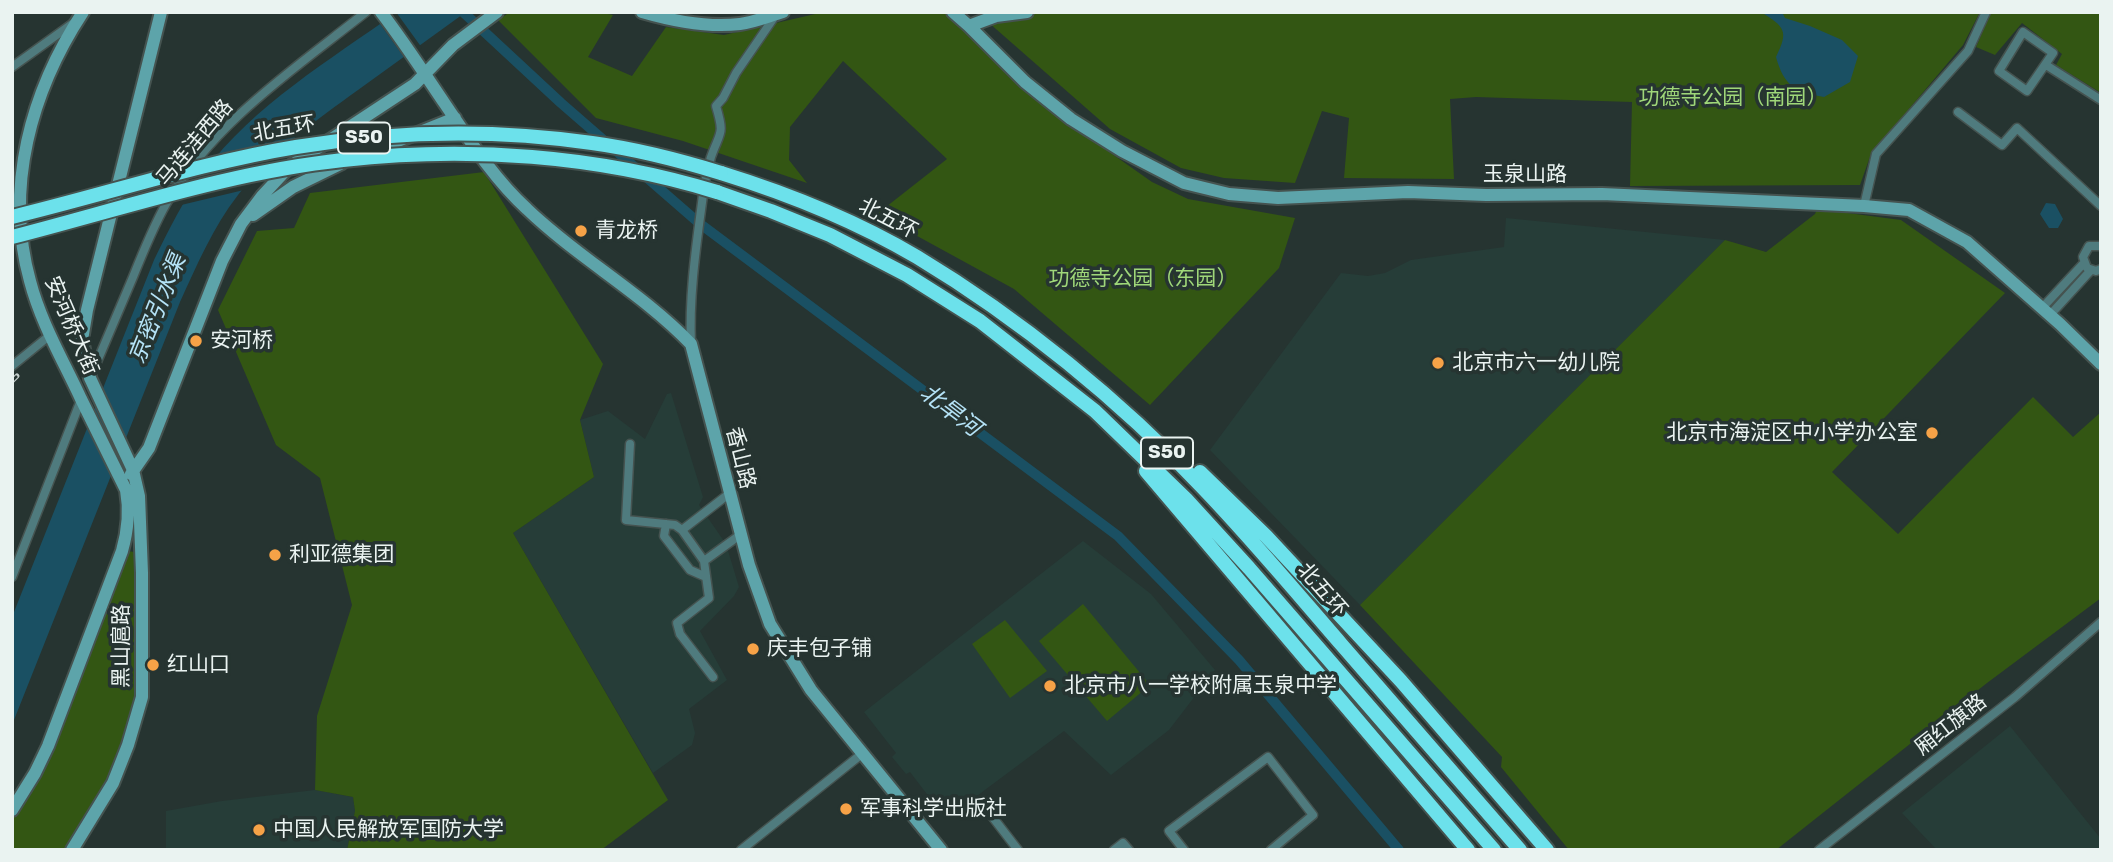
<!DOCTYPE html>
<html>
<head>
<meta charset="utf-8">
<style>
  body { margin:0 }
  #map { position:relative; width:2113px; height:862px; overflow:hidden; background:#263431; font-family:Rubik,sans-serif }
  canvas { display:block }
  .frame { position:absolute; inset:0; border:14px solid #eaf3f1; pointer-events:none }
</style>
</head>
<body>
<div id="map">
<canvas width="2113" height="862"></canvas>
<div class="frame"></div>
</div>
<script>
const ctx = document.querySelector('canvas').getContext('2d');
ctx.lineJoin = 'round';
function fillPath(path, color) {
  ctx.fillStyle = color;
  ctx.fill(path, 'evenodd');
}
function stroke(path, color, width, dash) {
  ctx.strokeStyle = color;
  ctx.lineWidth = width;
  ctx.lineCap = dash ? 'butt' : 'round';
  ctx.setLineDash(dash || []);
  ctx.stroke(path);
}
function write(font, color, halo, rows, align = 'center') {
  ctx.font = font + ' Rubik,"Noto Sans SC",sans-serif';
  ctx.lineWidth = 7;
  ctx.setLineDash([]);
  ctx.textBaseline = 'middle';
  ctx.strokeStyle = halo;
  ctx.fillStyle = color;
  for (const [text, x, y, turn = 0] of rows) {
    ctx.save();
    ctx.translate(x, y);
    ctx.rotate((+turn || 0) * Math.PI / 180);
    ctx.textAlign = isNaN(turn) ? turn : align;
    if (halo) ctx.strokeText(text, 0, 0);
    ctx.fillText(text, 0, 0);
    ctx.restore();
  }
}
fillPath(new Path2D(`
  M1506,218L1725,240L1360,605L1210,450L1341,273L1368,276L1385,273L1411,260L1504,247Z
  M671,393L703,497L699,505L726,544L739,587L734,596L700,631L727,680L689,709L695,733L692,745L653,773L513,533L594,477L580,420L608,411L645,439L667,394Z
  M1083,541L1151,594L1215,670L1169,730L1111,775L1064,731L946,819L910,772L906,774L892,757L896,753L864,712Z
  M2010,726L2101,839V850H1937L1902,813Z
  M315,790L353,797L355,811L347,850H166V811L222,801Z`), '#263d38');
fillPath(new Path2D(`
  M510,12H599L613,15L588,57L632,76L666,27L724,35L824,12H943L988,49L993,60L1044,106L1152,182L1188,199L1295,218L1279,268L1150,405L1014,289L877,214L947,159L843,61L790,127L789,160L807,183L683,141L596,118L498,20Z
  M1016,12H1980L1963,45L1871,154L1860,185L1630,186L1632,102L1476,97L1450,99L1454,179L1344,178L1349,118L1322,111L1295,183L1224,178L1181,168L1110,129L980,15Z
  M1991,12H2101V93L2056,65L2062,54L2022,23L1995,55L1976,47Z
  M484,172L603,364L580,420L594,477L513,533L668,800L601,850H347L355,811L353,797L315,790L317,716L352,605L320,478L276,445L218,310L257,231L294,228L310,193Z
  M1817,209L1901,220L2005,293L1832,472L1898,534L2033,397L2073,437L2101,412V598L1987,683L1776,850H1569L1501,767L1502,757L1360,605L1725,240L1766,252L1815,214Z
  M128,551L134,552L136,683C133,715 122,755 107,783C95,806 80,828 66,850H12V819L33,786Z
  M1083,604L1150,685L1107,721L1039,641Z
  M1005,620L1047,671L1010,698L972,644Z`), '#335613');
fillPath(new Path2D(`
  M397,12H466C430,38 394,64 358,90C315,121 271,152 238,195C213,227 197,265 180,302L12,725V617L154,260C169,229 184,199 204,172C254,105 330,60 397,12Z
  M1761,12H1782L1785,18L1810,26L1842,40L1858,56L1850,82L1824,97C1795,92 1784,86 1776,57C1789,31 1785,27 1761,12Z
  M2046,203L2055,204L2063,219L2058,228H2049L2040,214Z`), '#1a5063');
fillPath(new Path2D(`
  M391,12H396L422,48L406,60L378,21Z
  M293,144L272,161L248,189L177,206L202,169Z`), '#263431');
stroke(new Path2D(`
  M463,12L561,103L699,223L1118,536L1239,660L1399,850`), '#1a5063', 10);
const street = new Path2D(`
  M2023,32L2053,53L2027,91L1999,71Z
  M2046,65L2101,100
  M12,67L72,24
  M1958,112L2002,145L2017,128L2101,206
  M1864,206L1876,154L1968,51L1986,12
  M2101,246H2089L2083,257L2087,268L2096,271L2101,269
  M2042,308L2084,263
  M2050,315L2091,270
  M691,344C689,300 695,254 701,210C703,193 706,173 711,157C720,131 725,136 716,106L723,98L736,73L773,19
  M12,366L49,336
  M91,376C105,343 119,310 133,277C143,252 153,227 166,204C213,123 294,69 366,12
  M630,444L626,520L675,525L682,530
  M730,493L682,530L704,561L740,535
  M666,524L664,536L690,570L706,577
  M704,561L709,598L677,623L680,634L713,677
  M12,577L81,400
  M981,802L1018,850
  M741,850L863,753
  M1114,850L1123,843L1129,850
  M1184,850L1169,831L1268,757L1313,815L1271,850
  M1819,850L2015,697L2101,622`);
const secondary = new Path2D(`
  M381,12C404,42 424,73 445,104C470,141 494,179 527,209C578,258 642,293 691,344L749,565L770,624L811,690L941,850
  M642,12C673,21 708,28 740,24C755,22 769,16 783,12
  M953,12L969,26L1025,82L1071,119L1122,151L1184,183L1229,194L1278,198L1408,192L1486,195L1602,194L1864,206L1909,210L1967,242L2060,324L2101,364
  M969,26L996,16L1027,12
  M363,155L455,118
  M253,215L293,187L342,163
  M131,474L149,448L222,261L241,224L262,196L289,167L415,84L453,45L497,12
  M12,810L35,773L48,746L122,551C128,530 130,512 126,490C111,460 96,429 81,399C63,360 41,323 30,281C4,188 31,91 83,12
  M72,850L113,783L128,745L142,697V573L139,496L133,470L90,378L82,340L87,310L161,12`);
const highway = new Path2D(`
  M721,173C789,194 856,221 917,257C1020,319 1121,401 1203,488C1251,538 1296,592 1341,644C1401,713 1460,781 1520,850
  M717,192L771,211L830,235L907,275L980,321L1095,411L1186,499L1249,568L1494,850
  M1146,471L1468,850
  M1200,472L1266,536L1401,681L1547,850`);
stroke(street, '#455350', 11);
stroke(secondary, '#455350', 16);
stroke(highway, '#455350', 18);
stroke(street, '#4f7b7e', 8);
stroke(secondary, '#5da4aa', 12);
stroke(highway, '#6ce1eb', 14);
const rail = new Path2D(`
  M12,381L17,376`);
stroke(rail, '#c3cdcb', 5);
stroke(rail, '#263431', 2.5, [8]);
const highwayBridge = new Path2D(`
  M12,217C107,194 200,163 296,147C393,131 495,129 592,143C636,149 679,160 721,173
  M12,237C121,209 231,172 343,160C468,146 597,155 717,192`);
stroke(highwayBridge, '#455350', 18, []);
stroke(highwayBridge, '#6ce1eb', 14);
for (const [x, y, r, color] of [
  [581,231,7,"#f6a247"],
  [196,341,7,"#f6a247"],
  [1438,363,7,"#f6a247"],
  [1932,433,7,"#f6a247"],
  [275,555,7,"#f6a247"],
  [753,649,7,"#f6a247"],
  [153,665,7,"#f6a247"],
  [1050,686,7,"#f6a247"],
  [846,809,7,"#f6a247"],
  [259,830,7,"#f6a247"]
]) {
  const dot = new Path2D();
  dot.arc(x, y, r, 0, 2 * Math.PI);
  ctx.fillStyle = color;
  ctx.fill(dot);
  stroke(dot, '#263431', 2.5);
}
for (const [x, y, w] of [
  [364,138,52],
  [1167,453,52]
]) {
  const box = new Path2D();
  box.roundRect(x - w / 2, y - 15.5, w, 31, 5);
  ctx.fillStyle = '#263431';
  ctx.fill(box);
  stroke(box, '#eaf3f1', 2);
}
write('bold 19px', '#eaf3f1', null, [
  ["S50",364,138],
  ["S50",1167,453]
]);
write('21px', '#9fd779', '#263431', [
  ["功德寺公园（南园）",1733,98],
  ["功德寺公园（东园）",1143,279]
]);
write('21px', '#eaf3f1', '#263431', [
  ["北五环",284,129,-10],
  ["马连洼西路",195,143,-50],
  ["玉泉山路",1525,175],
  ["北五环",888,219,27],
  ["安河桥大街",71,326,67],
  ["香山路",740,458,76],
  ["北五环",1322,590,49],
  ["黑山扈路",122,646,-90],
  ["厢红旗路",1951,725,-38]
]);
write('21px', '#eaf3f1', '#263431', [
  ["青龙桥",595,231],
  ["安河桥",210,341],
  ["北京市六一幼儿院",1452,363],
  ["北京市海淀区中小学办公室",1918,433,"right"],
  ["利亚德集团",289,555],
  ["庆丰包子铺",767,649],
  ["红山口",167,665],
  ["北京市八一学校附属玉泉中学",1064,686],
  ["军事科学出版社",860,809],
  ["中国人民解放军国防大学",273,830]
], 'left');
write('italic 23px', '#b5e3f7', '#263431', [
  ["京密引水渠",158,309,-68],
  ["北旱河",950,411,37]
]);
</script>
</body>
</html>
